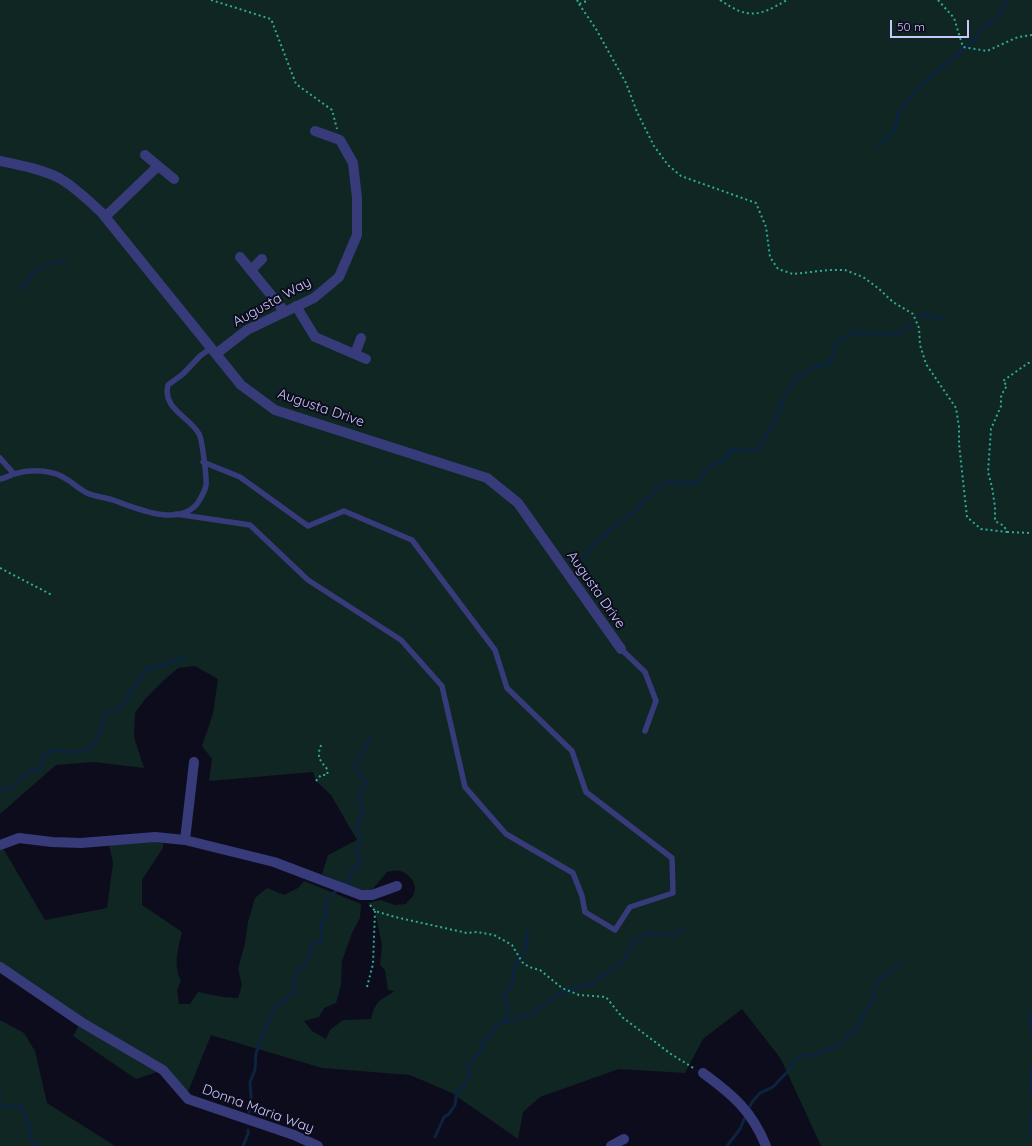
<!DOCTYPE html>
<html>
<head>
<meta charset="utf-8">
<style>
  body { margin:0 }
  #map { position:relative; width:1032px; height:1146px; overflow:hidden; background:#0d0c1c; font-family:Quicksand,sans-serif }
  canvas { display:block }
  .scale { position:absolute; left:890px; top:20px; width:79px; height:18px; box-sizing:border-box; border:2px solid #c9c8fe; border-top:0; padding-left:5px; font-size:12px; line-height:14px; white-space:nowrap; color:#c9c8fe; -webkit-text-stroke:3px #0d0c1c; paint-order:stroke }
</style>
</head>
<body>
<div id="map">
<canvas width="1032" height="1146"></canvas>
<div class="scale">50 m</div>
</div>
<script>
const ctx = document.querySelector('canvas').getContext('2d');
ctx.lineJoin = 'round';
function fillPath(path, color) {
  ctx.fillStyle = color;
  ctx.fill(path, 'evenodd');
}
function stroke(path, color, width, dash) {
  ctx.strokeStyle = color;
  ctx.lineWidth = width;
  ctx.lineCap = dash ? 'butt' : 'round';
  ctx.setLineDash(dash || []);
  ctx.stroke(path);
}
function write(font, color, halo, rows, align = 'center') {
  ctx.font = font + ' Quicksand,sans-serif';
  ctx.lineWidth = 4;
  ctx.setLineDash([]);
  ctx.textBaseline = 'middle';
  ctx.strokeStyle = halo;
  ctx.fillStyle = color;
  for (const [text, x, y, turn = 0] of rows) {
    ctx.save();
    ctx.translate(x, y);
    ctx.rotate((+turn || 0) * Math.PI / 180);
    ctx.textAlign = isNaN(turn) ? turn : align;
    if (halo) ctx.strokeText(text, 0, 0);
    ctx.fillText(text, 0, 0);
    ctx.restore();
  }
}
fillPath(new Path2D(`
  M0,0H1032V1146H821L781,1059L742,1009L703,1039L685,1073L619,1069L540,1097L523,1112L518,1139L452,1093L410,1075L322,1068L211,1035L186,1097L163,1070L136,1079L73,1036L81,1022L0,967V850H4L45,920L107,908L113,863L108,841L164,838L163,848L142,880V905L182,932C178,949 173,965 181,981L177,990L179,1004H190L198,992L223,997L238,998L242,985L238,969L245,943L248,922L255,898L267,888L284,895L298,888L304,881L361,904L360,918L352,933L342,961L341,985L336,1003L324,1008L319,1017L304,1021L312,1031L326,1039L330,1030L343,1020L371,1019C373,1011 375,1004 382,999C386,996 390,995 394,991L388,990L385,970L380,965L382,945L375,911L368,903L380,900L395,905L406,904C408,901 413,897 414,894C418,884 409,873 400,871C396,870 392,871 387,872L372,890C356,892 337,880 322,874L328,855L357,840L331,795L316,781L313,772L209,781L212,759L202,746L213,714L218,679L195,666L178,668L163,681L146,698L135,713L134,737L144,768L94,762L56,765L0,814Z
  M0,1020L24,1033L35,1051L47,1103L115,1146H0Z`), '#0f2623');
stroke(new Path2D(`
  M879,146L895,130L899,111L922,84L975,39L981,29L996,18L1008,0
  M23,289C34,266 42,265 65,261
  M921,318L923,314L942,318
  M584,559L593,545L622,520L637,510L643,501L651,496L656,489L667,482L685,484L698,482L708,467L723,461L730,450L758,451L777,416L786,393L796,379L815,367L830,363L837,342L853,332L880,334L900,333L912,324
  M0,789L8,790L28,772L41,769L43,758L53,750L72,752L88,751L100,733L102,719L111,710L121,707L146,670L168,663L186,658
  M1032,1013L1030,1015L1032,1037
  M504,1022H511L515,1020L519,1016L531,1014L560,993L576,988L595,983L600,977L617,966L626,957L631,945L635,940L641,938L647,933C662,935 668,938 683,930
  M1032,1068L1031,1073L1032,1098
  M0,1091V1095
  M0,1104L5,1107L22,1106L25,1115L28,1121L30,1139L38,1146
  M748,1110L752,1102L760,1093L773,1087L790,1069L794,1061L802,1056L815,1055L842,1044L849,1034L858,1029L862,1015L874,1001L873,990L877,981L902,963
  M1032,1110C1031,1119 1028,1129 1032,1137
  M249,1112L251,1097L250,1082L255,1070L256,1053L274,1009L295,991C291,969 299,974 308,960C311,956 311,949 311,944L322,941L321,925L326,916L325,901L345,883L350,881L351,871L361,863L357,849L361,839L356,828C362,815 365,813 358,799L366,783L359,774L355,765C361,755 364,746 371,737
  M435,1137L444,1117L449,1114L455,1105L457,1092C461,1089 468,1082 469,1076C470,1068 463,1066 474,1060L475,1056L482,1050V1044C484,1042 487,1040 489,1037C494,1032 494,1023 504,1022L508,1013L509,1008L504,997L505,992L512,986L514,969L517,962L524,953L528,931
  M243,1146L248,1134V1130
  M727,1146L740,1129L746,1115`), '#0c2440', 3);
stroke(new Path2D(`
  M211,0L271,19L296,84L332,110L337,129
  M577,0L579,4L589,0
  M720,0C748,19 758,17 787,0
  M938,0L954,18L963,47L987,51L1018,37L1032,35
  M579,4L596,29L626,83L637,112L654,146L668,165L681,176L756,203L766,227L770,257L778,269L793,274L829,270H845L863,277L878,288L893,302L913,314L919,328L920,345L926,364L956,408L959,427V444L967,517L981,529L1007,532L1004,526L995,521V507L992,487L988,472L991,429L1001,406V397L1004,390L1007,386L1003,381L1028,363H1032
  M1007,532L1032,533
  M0,568L52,595
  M316,781L321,775H327L328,770C319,759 316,757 322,743
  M370,905L375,911L395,917L467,933L477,932L494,935L512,945L522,962L529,967L540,970L562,988L579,995L606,997L622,1017L671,1054L695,1069
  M367,987L373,964L375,911`), '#2fab98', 2, [2, 3]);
stroke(new Path2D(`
  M0,458L14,474
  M0,479C5,478 9,476 14,474C27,470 41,470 53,473C67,476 75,487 87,493C95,497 105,497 113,500C136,508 177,527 197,504C201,498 205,492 206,485C207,479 202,438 199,434C190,417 162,409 168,385L183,374L200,356L211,348
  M176,514L250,525L308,580L401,640L442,686L465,787L506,834L573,873L582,896L585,912L615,930L630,907L673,893L672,858L586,792L572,751L507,688L495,650L412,540L344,511L308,526L240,477L203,462
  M621,649L645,672L656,701L645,731`), '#373b7a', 5.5);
stroke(new Path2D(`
  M145,155L174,179
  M0,161C19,165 41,169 59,178C75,187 89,201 102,213L241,385L275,410L487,478L518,503L621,649
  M105,217L158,166
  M240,257L285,312
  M251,270L262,259
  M296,306L315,337L366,359
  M216,354L247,330L314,298L339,277L357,235V198L353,163L340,140L315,131
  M355,354L361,338
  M185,840L194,762
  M0,845L19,838L52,842L81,843L155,837L185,840L274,862L361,895H372L397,886
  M0,967L81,1022L163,1070L188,1099L294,1135L318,1146
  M703,1073C733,1095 752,1111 766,1146
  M611,1146L624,1139`), '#373b7a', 10);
write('14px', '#c9c8fe', '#0d0c1c', [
  ["Augusta Way",272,302,-29],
  ["Augusta Drive",321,408,19],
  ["Augusta Drive",596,590,55],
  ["Donna Maria Way",258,1109,20]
]);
</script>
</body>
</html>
